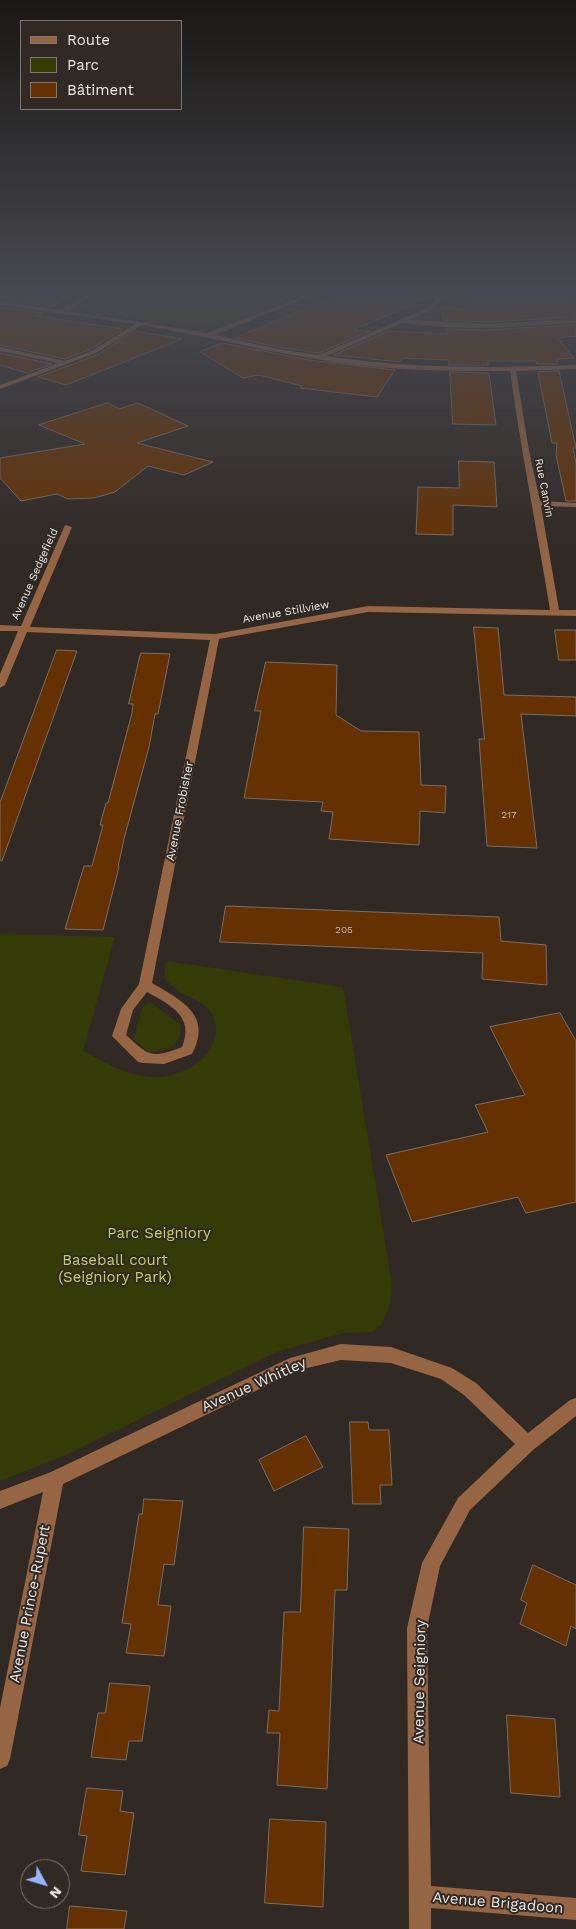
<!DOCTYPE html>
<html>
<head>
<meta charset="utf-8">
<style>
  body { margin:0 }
  #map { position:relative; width:576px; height:1929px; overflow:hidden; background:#302924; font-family:"Work Sans",sans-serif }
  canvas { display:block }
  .legend { position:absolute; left:20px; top:20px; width:162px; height:90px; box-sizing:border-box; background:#302924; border:1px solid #7c7571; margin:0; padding:6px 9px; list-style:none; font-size:15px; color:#ede8e5 }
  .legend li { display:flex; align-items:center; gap:10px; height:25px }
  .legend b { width:25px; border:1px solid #7c7571 }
  .north { position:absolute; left:20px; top:1859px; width:50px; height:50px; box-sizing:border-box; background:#302924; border:1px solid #7c7571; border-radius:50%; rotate:129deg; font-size:14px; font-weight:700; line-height:20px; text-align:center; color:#ede8e5 }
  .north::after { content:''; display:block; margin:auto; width:18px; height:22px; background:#99b5fd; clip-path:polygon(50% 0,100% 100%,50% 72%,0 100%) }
</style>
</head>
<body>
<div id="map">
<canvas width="576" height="1929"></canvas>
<ul class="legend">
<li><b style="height:6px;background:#966544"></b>Route</li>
<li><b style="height:14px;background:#353b07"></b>Parc</li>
<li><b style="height:14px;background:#663101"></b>Bâtiment</li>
</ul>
<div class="north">N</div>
</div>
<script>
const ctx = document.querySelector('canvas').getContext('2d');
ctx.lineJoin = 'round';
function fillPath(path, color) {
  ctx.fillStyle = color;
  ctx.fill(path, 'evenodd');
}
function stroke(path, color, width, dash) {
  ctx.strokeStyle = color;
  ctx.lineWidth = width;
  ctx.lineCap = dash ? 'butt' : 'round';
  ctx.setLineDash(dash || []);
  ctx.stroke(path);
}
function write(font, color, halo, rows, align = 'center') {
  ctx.font = font + ' "Work Sans",sans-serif';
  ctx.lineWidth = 4;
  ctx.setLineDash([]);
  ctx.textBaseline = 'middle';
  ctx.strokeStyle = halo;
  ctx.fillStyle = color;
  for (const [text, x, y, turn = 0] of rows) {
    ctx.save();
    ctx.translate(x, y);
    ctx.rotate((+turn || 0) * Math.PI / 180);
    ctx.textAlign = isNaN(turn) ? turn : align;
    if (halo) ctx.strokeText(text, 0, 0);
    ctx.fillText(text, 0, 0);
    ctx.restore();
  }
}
fillPath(new Path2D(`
  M98,295H302L216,328L205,330L79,310L78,307Z
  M0,934L115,937L83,1051C104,1062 126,1075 150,1077C177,1079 213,1062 216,1032C216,1025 215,1017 210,1011C201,1000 189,998 178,991C173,987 169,982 164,978L166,961L343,987L392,1284L389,1308L381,1325L373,1332L343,1333L276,1352L66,1455L0,1481Z
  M150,1002L181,1025L180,1037L170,1049L148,1052L134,1040L142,1008Z`), '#353b07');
const building = new Path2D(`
  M0,295H72L52,307L0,299Z
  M339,295H435L353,330L370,331L319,353L278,347L235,338Z
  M465,295H567L576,301V317L488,322L444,320L441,306L467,310Z
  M0,307L42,313L36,316L123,329L91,349L65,359L0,345Z
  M576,325V336L558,338L574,358L557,359V364H537L536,361H488V365H449V360L403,358L400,362L334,355L388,331L447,334L446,329L488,330Z
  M135,331L182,339L66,385L38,377L97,355Z
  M222,343L309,360L395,370L377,397L300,388L302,386L259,375L243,378L200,352Z
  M0,353L52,364L27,373L0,365Z
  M559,371L576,448H573L576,464V501H566L556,455L557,443H552L538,372Z
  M450,372L489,373L496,425L453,424Z
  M108,403L119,409L138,403L188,426L137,443L213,462L184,475L148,466L115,492L94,498L68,499L57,494L21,501L0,478V458L85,444L39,425Z
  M459,461L494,462L497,507L453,505V535L416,534L418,487L459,488Z
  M474,627L498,628L504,695L576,697V716L521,714L537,848L487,846L479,739H484Z
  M555,630H576V660H559Z
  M57,650L77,651L2,861L0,860V803Z
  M141,653L170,654L158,714H155L149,747L125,835L118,867H119L103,930L65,929L84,866H92L103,825H100L106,803H108L132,713L133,704H129Z
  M266,662L337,665L336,715L361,731L419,732L421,785L446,786L445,813L420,811L419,845L329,839L333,812L321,811L323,802L244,798L261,711H255Z
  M226,906L499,917L501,941L546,945L547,985L482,979L483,953L220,942Z
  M560,1013L576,1041V1202L526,1213L518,1197L412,1222L386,1155L488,1132L475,1105L525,1095L490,1027Z
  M350,1422H368L369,1430H389L392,1485H380L381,1504H353Z
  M306,1436L323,1467L274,1491L259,1460Z
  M144,1499L183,1501L174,1565L164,1564L158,1605L171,1606L164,1656L126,1653L131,1624L122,1623L139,1514H142Z
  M304,1527L349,1529L347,1590H335L327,1789L277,1785L280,1733H267L269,1710L279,1711L284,1612H300Z
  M533,1565L576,1585V1629L571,1626L566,1646L520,1624L527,1603L521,1600Z
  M110,1683L150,1686L142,1741H129L126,1760L91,1757L98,1713H105Z
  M507,1715L555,1719L560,1797L511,1793Z
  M87,1788L123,1791L120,1811L134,1813L125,1875L81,1871L87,1836L79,1835Z
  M270,1819L326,1822L323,1907L265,1903Z
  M70,1906L127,1911L124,1929H67Z`);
fillPath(building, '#663101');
stroke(building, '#776e69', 1);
fillPath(new Path2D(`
  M87,295H94L68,311L208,333L306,295H314L215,335L278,349L319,355L427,308L434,301L437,295H443C436,310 423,314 409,320L488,324L576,319V323L488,328L445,327L402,323L327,356C410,369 492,368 576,365V369L516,371L529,451L540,501L576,503V507L541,506L559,610H576V616L368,612L219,639L152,983C181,1000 213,1015 192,1054L164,1064L143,1063L138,1062L112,1036L121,1009L139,984L210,640L27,632L5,685L0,688V674L18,631H0V625L21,626L65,525L72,527L30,627L215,634L368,606L550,610C537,530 521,451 510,371C462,371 414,371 366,366C290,358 217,338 142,325L96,353L0,389V385L59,363L0,351V347L65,361L92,351L135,324L0,305V301L61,310ZM147,992C170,1005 195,1016 182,1047C151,1059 149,1056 126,1035L133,1010Z
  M341,1344L391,1347L452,1368L476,1383L528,1433L570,1400L576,1398V1416L533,1450L470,1510L440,1566L427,1628L431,1886L576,1898V1920L431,1908V1929H409L407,1628L422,1563L458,1498L515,1444L464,1395L441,1379L391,1363L341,1360L299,1370L63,1484L10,1759L7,1766L0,1769V1708L43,1492L0,1509V1491L51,1472L290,1358Z`), '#966544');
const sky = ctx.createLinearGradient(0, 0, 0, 565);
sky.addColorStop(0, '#1a1714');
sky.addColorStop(0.52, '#484950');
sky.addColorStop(1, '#48495000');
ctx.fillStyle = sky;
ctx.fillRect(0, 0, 576, 565);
write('10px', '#cbbaac', null, [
  ["217",509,815],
  ["205",344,930]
]);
write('11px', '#ede8e5', '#302924', [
  ["Rue Canvin",544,488,79],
  ["Avenue Sedgefield",35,574,-66],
  ["Avenue Stillview",286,612,-10]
]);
write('12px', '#ede8e5', '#302924', [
  ["Avenue Frobisher",180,811,-79]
]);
write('15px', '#c1d35c', '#302924', [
  ["Parc Seigniory",159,1234],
  ["Baseball court",115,1261],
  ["(Seigniory Park)",115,1278]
]);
write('15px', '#ede8e5', '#302924', [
  ["Avenue Whitley",254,1385,-24],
  ["Avenue Prince-Rupert",30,1604,-79],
  ["Avenue Seigniory",420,1682,-89],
  ["Avenue Brigadoon",498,1903,5]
]);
</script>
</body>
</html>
